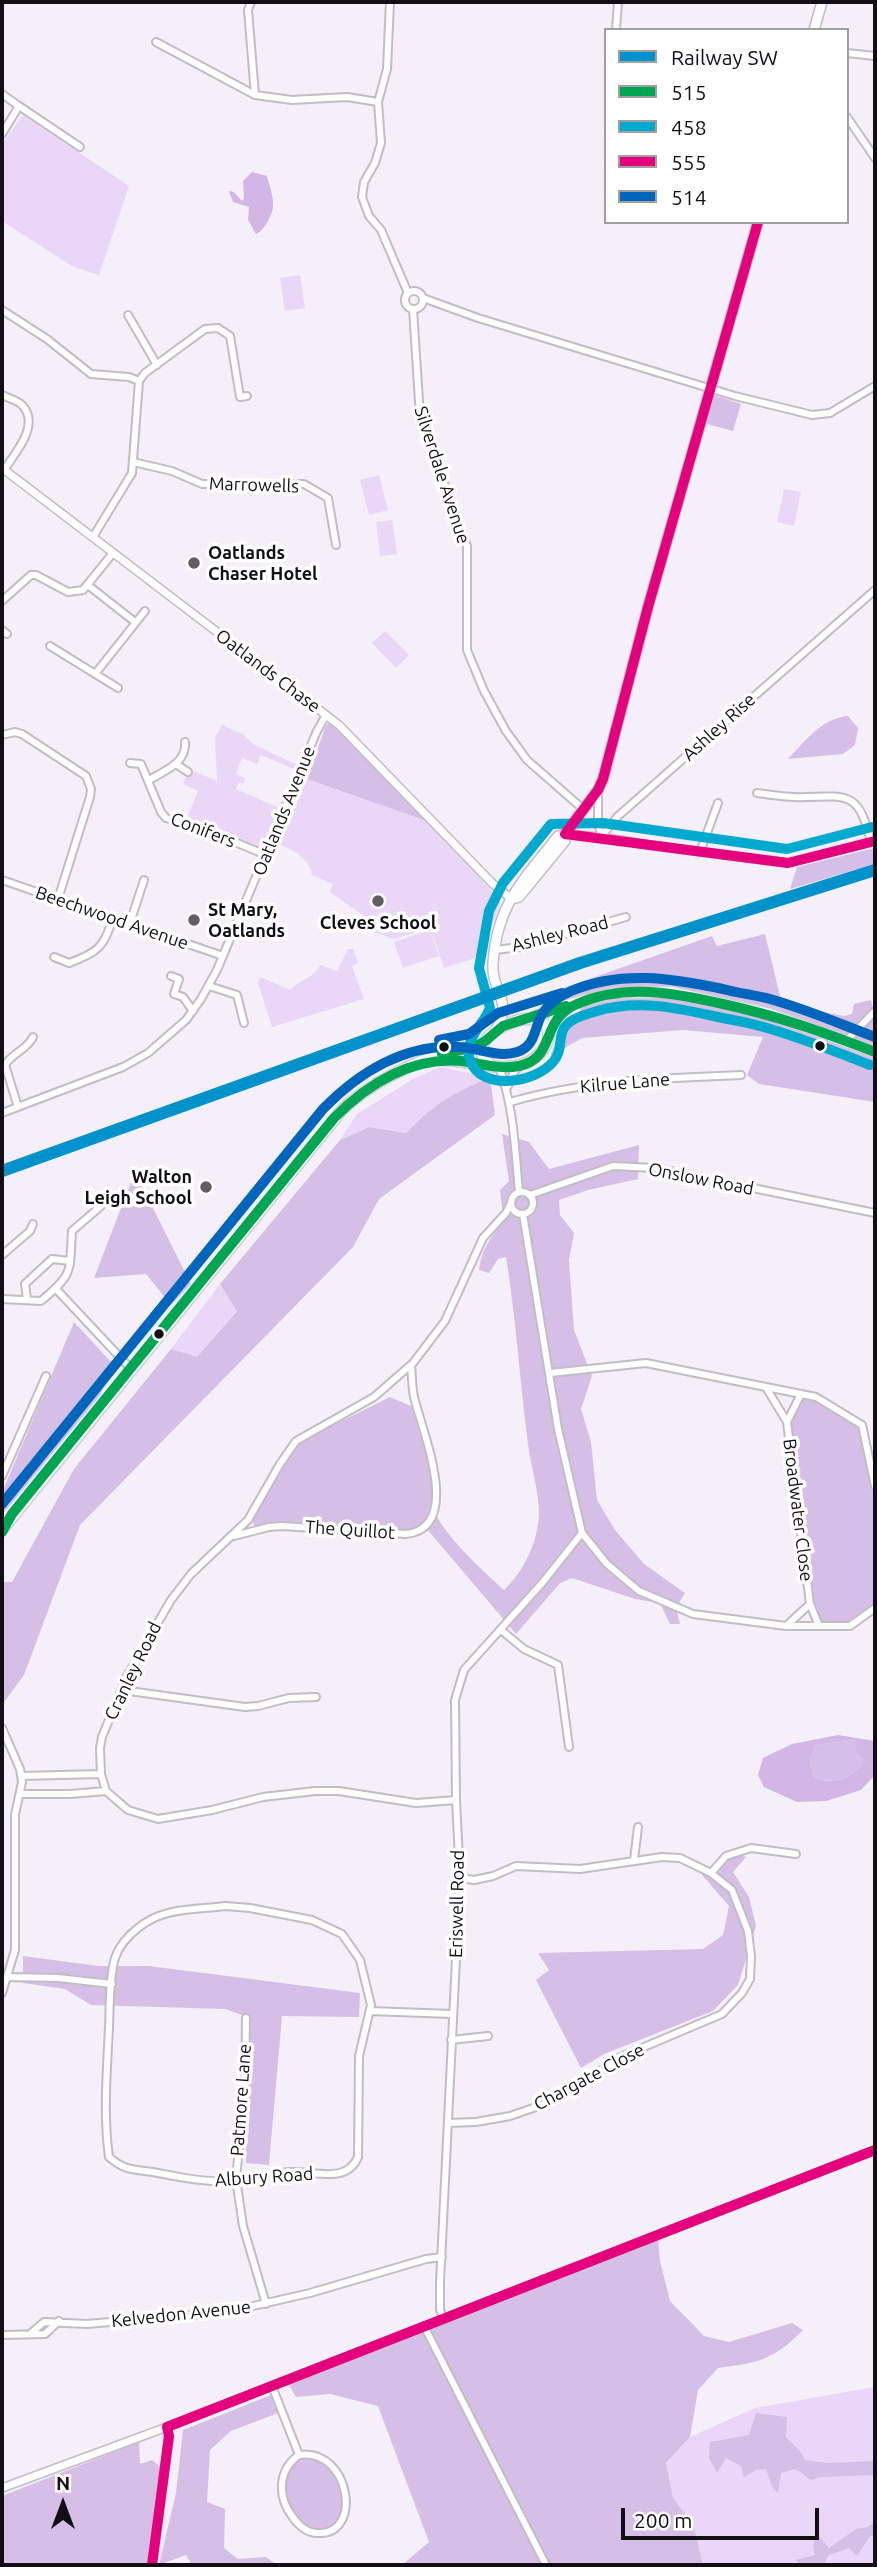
<!DOCTYPE html>
<html>
<head>
<meta charset="utf-8">
<style>
  body { margin:0 }
  #map { position:relative; width:877px; height:2567px; overflow:hidden; background:#f4eff8; font-family:Ubuntu,sans-serif }
  canvas { display:block }
  .frame { position:absolute; inset:0; border:4px solid #120e15; pointer-events:none }
  .legend { position:absolute; left:604px; top:28px; width:245px; height:196px; box-sizing:border-box; background:#fff; border:2px solid #a09fa1; margin:0; padding:9px 12px; list-style:none; font-size:21px; color:#120e15 }
  .legend li { display:flex; align-items:center; gap:14px; height:35px }
  .legend b { width:35px; border:2px solid #a09fa1 }
  .north { position:absolute; left:28px; top:2469px; width:70px; height:70px; -webkit-text-stroke:5px #fff; paint-order:stroke; rotate:0deg; font-size:19px; font-weight:700; line-height:28px; text-align:center; color:#120e15 }
  .north::after { content:''; display:block; margin:auto; width:24px; height:32px; background:#120e15; clip-path:polygon(50% 0,100% 100%,50% 72%,0 100%) }
  .scale { position:absolute; left:621px; top:2508px; width:198px; height:32px; box-sizing:border-box; border:4px solid #120e15; border-top:0; padding-left:9px; font-size:21px; line-height:24px; white-space:nowrap; color:#120e15; -webkit-text-stroke:5px #fff; paint-order:stroke }
</style>
</head>
<body>
<div id="map">
<canvas width="877" height="2567"></canvas>
<div class="frame"></div>
<ul class="legend">
<li><b style="height:9px;background:#0092cb"></b>Railway SW</li>
<li><b style="height:9px;background:#00a651"></b>515</li>
<li><b style="height:9px;background:#00a9ce"></b>458</li>
<li><b style="height:9px;background:#e5007d"></b>555</li>
<li><b style="height:9px;background:#0065bd"></b>514</li>
</ul>
<div class="north">N</div>
<div class="scale">200 m</div>
</div>
<script>
const ctx = document.querySelector('canvas').getContext('2d');
ctx.lineJoin = 'round';
function fillPath(path, color) {
  ctx.fillStyle = color;
  ctx.fill(path, 'evenodd');
}
function stroke(path, color, width, dash) {
  ctx.strokeStyle = color;
  ctx.lineWidth = width;
  ctx.lineCap = dash ? 'butt' : 'round';
  ctx.setLineDash(dash || []);
  ctx.stroke(path);
}
function write(font, color, halo, rows, align = 'center') {
  ctx.font = font + ' Ubuntu,sans-serif';
  ctx.lineWidth = 7;
  ctx.setLineDash([]);
  ctx.textBaseline = 'middle';
  ctx.strokeStyle = halo;
  ctx.fillStyle = color;
  for (const [text, x, y, turn = 0] of rows) {
    ctx.save();
    ctx.translate(x, y);
    ctx.rotate((+turn || 0) * Math.PI / 180);
    ctx.textAlign = isNaN(turn) ? turn : align;
    if (halo) ctx.strokeText(text, 0, 0);
    ctx.fillText(text, 0, 0);
    ctx.restore();
  }
}
fillPath(new Path2D(`
  M23,115L129,186L99,275L72,266L2,221V144Z
  M300,275L305,308L285,311L280,278Z
  M379,475L388,510L369,515L360,480Z
  M784,489L801,492L794,526L777,522Z
  M392,520L397,554L380,556L376,522Z
  M385,631L409,655L396,668L372,643Z
  M222,725L244,735L253,744L297,765L294,769L261,755L257,764L242,758L236,774L245,778L244,784L239,782L236,789L279,808L264,844L258,846L214,829L185,822L198,791L183,784L189,769L217,781L215,738Z
  M307,779L429,822L497,897L501,904L491,928L485,955L444,968L430,928L394,939L372,931L371,926L362,929L361,924L364,916L330,892L333,884L312,875C308,857 295,851 279,844Z
  M430,930L439,956L403,968L394,942Z
  M348,949H353L358,963L352,966L364,999L272,1027L258,983L260,977L290,990C299,979 314,979 320,965L337,971Z
  M439,1067L490,1077C453,1093 434,1104 406,1133L369,1127L340,1140L357,1114L413,1079Z
  M220,1284L237,1310L197,1358L171,1349Z
  M875,2387V2565H703L694,2527L673,2497L666,2463L690,2437L755,2408Z`), '#ead7f8');
fillPath(new Path2D(`
  M714,395L741,404L733,431L707,424Z
  M848,716L858,728L855,745L843,754L788,759C805,741 822,718 848,716Z
  M330,723L379,767L429,822L307,779L326,725Z
  M875,848V864L790,889L797,867Z
  M765,934L782,1004L844,1016L852,1014L854,1004L871,1000L875,1019V1102L759,1084L747,1075L763,1037L683,1030L582,1038L550,1056L561,1029L581,1010L549,993L712,936L717,946Z
  M490,1077L495,1115L379,1199L353,1247L80,1525L24,1675L2,1705V1582H12L74,1469L171,1349L197,1357L237,1311L220,1284L340,1140L369,1127L406,1133C434,1104 453,1093 490,1077Z
  M502,1134L529,1142L549,1169L639,1145L638,1179L588,1190L559,1200L560,1215L574,1233L569,1260L574,1330L592,1376L581,1409L591,1442L597,1500L615,1530L644,1564L685,1593L676,1608L680,1624H670L660,1603L635,1599L572,1578L560,1583L516,1634L427,1529L405,1532L270,1525L255,1529L252,1518L299,1442L390,1397L411,1406C420,1432 428,1459 432,1486C433,1493 431,1501 433,1507C440,1532 484,1572 504,1590C524,1571 538,1542 539,1514C539,1491 531,1467 528,1444C520,1382 516,1319 506,1257L498,1259L489,1273L479,1270C481,1251 490,1236 504,1223L500,1190L509,1181Z
  M135,1172L191,1284L171,1305L146,1274L94,1278Z
  M74,1322L112,1363L101,1394L2,1515L3,1490Z
  M801,1394L816,1397L862,1425L875,1486V1608L850,1626H819L810,1604L787,1422Z
  M856,1740L865,1760C854,1778 833,1786 814,1777L810,1760L816,1745Z
  M729,1852L746,1857L733,1872L749,1897L756,1926L738,1985L713,2011L604,2054L581,2068L536,1980L549,1970L538,1953L703,1949L723,1935L729,1906L702,1875Z
  M23,1956L99,1966H149L360,1993L359,2017L282,2016L269,2165L246,2163L248,2017L225,2009L91,2005L65,1989L23,1983Z
  M658,2239L660,2261L670,2301L704,2336L729,2342L792,2323L803,2330C774,2360 757,2363 718,2368L698,2390L690,2437L666,2463L673,2497L694,2527L703,2565H402L429,2542L378,2406L330,2394L296,2397L288,2383Z
  M271,2395L278,2413L231,2431L210,2450L207,2502L225,2509L224,2548L238,2559L266,2557L277,2565H192L186,2555L159,2565L176,2493L183,2430Z
  M756,2413L787,2417L786,2437L800,2451L805,2460L828,2463L875,2461V2475L822,2477L811,2480L796,2469L781,2473L778,2493L772,2487L766,2469L756,2470L744,2477L741,2466L726,2458L717,2473L709,2458L710,2442L749,2435Z
  M139,2442L140,2464L152,2460L161,2467L148,2565H2V2496Z
  M303,2458C327,2457 345,2483 342,2506C337,2556 277,2521 286,2478C288,2468 294,2462 303,2458Z
  M875,2521V2536H870L857,2556L849,2548L829,2555L823,2565H801L795,2560L815,2555L813,2546L817,2533L829,2548L856,2529L868,2527Z`), '#d6bfe7');
fillPath(new Path2D(`
  M252,172L267,176C269,185 274,197 273,206C273,214 264,231 256,234L248,220L249,207L233,202L229,191L234,192L242,201L244,198L243,181Z
  M838,1735L875,1741V1775L861,1790L826,1801L797,1802L764,1787L758,1775L763,1758L792,1744ZM855,1740C856,1750 856,1754 865,1760C854,1778 833,1786 814,1777L810,1760L816,1745Z`), '#d1b6e6');
const minor = new Path2D(`
  M251,2L248,10L255,95
  M390,2L387,69L378,102L381,143L375,163L364,182L362,197L369,216L381,230L408,293
  M616,30L618,2
  M156,42L255,95L292,100L347,97L378,102
  M847,53L875,56
  M2,94L19,106
  M847,117L875,158
  M2,134L19,106L80,147
  M405 300a9 9 0 1 1 18 0a9 9 0 1 1-18 0Z
  M423,298L478,318L735,396L812,415L830,413L875,386
  M413,309L420,417L467,546V650L484,691L506,731L527,760L583,809
  M2,310L47,339L91,374L129,377L139,381
  M128,315L157,365
  M2,395C8,398 17,400 22,405C41,425 15,453 4,470
  M133,462L172,471L202,484H304L328,498L336,545
  M93,537L132,473L139,381L145,373L205,329L218,328L230,336L240,397L247,396
  M89,586L135,622
  M2,601L31,575H36L68,592L83,590L113,553
  M2,630L7,634
  M50,646L118,688
  M95,674L145,611
  M2,735L15,732L22,734L86,776L91,789L90,797L58,899
  M130,763L141,764L161,812L166,818L211,832L266,855
  M176,764L188,772
  M149,780C164,771 187,763 185,742
  M598,790V821L601,837
  M757,793C773,795 789,798 806,797C852,795 859,795 871,842
  M601,837L617,817L875,590
  M700,852L718,803
  M2,880L223,956
  M130,923L144,880
  M495,950L520,947L626,917
  M54,957L69,963C97,953 105,947 113,917
  M171,976L179,979L174,994L183,997L193,1011
  M209,986L237,995L244,1023
  M846,1041L875,1011
  M499,1067C514,1107 515,1150 519,1192
  M508,1086L515,1070L521,1066
  M510,1102C586,1080 663,1078 741,1075
  M18,1107L5,1065C12,1053 27,1050 33,1037
  M2,1113L123,1067L148,1053L186,1020L201,999L217,970L317,731L326,715
  M511 1203a11 11 0 1 1 22 0a11 11 0 1 1-22 0Z
  M530,1195L613,1166L655,1168L875,1213
  M523,1214L558,1429L582,1533L607,1564L639,1591L693,1614L786,1626H850L875,1608
  M2,1255L30,1231L33,1224
  M56,1289L131,1369
  M2,1299L41,1301C75,1273 69,1272 72,1231L101,1206
  M27,1299L25,1284L52,1259L70,1261
  M550,1373L646,1363L816,1397L862,1425L875,1486
  M767,1389L787,1422L810,1604L786,1626
  M787,1422L801,1394
  M2,1476L46,1376
  M234,1536L269,1527L282,1526L406,1534C464,1528 422,1431 414,1397C412,1387 412,1376 411,1365
  M810,1604L819,1626
  M501,1630L524,1649L558,1665L569,1747
  M122,1690L245,1707L258,1706L289,1698L316,1697
  M2,1728L20,1769L22,1782L15,1815V1950L2,1993
  M21,1776L101,1774
  M20,1794H70L106,1791
  M456,1800L416,1803L339,1791H315L263,1797L212,1810L158,1819L128,1810L106,1791L101,1774L100,1748L102,1737L127,1676L171,1600L191,1574L248,1520L280,1464L296,1441L374,1397L413,1363L445,1321L483,1238L506,1213L511,1203
  M634,1860L638,1827
  M711,1873L726,1856L751,1848L796,1854
  M225,1906L250,1908L312,1920L342,1934L360,1960L371,2005L359,2056L358,2157C347,2184 314,2171 291,2172C266,2174 241,2181 216,2181C195,2181 174,2176 153,2172C133,2169 125,2171 109,2157C103,2114 107,2070 109,2027C110,2005 109,1979 115,1958C119,1946 129,1935 138,1928C163,1907 194,1910 225,1906Z
  M7,1977L58,1978L112,1984
  M370,2011L452,2014
  M246,2018L245,2086L236,2179L243,2226L266,2304
  M451,2040L488,2036
  M448,2123L476,2122L510,2116L539,2106L576,2088L618,2058L722,2014L742,1993L750,1979L751,1956L748,1931L732,1890L711,1873L680,1858L662,1857L580,1869L516,1866L493,1876L474,1880L460,1878
  M443,2319L440,2309V2282L460,1878L456,1800L455,1700L464,1670L543,1582L582,1533
  M424,2326L546,2565
  M31,2333L44,2322L87,2324L227,2312L310,2293L426,2259L442,2257
  M2,2335L45,2334L59,2321
  M272,2386L299,2455C351,2448 363,2536 318,2533C307,2533 298,2525 292,2516C277,2496 278,2470 299,2455
  M152,2565L169,2436L167,2427`);
const tertiary = new Path2D(`
  M2,468L339,725L493,884L512,899
  M565,834L601,837L663,847L788,863L875,841
  M2,2488L167,2427L875,2150`);
const secondary = new Path2D(`
  M814,30L822,2
  M512,899L519,897L524,891L565,841V834L598,790L603,779L648,607L758,222
  M496,1029C514,1000 491,992 493,963C497,903 524,880 558,836L565,834`);
const primary = new Path2D(`
  M530,1019L551,1009L614,993L671,992L770,1014L875,1052
  M548,1032L555,1018L567,1009
  M434,1060C462,1058 494,1072 520,1065C552,1057 561,1017 526,1019C508,1020 463,1044 490,1064
  M2,1530L342,1110C367,1085 413,1062 447,1052C460,1048 471,1048 484,1042`);
stroke(minor, '#c1bdc5', 10);
stroke(tertiary, '#c1bdc5', 10);
stroke(secondary, '#c1bdc5', 12);
stroke(primary, '#d0ced2', 13);
stroke(minor, '#fdfdfe', 6);
stroke(tertiary, '#fdfdfe', 7);
stroke(secondary, '#fdfdfe', 9);
stroke(primary, '#f7f5fa', 10);
stroke(new Path2D(`
  M442,1054L474,1047L484,1042L503,1026L566,1006
  M2,1532L12,1514L334,1118C368,1084 411,1057 461,1061C480,1063 499,1070 519,1066C557,1058 539,1020 577,1004C625,983 674,993 723,1004C778,1016 823,1032 875,1052`), '#00a651', 10);
stroke(new Path2D(`
  M870,1065C834,1051 797,1036 760,1026C746,1022 732,1020 718,1017C678,1008 638,999 597,1011C587,1014 570,1018 564,1028C558,1038 563,1051 553,1062C535,1083 481,1092 470,1060C463,1039 483,1026 490,1008L479,968L489,911L503,883L551,824L603,823L787,849L872,827`), '#00a9ce', 10);
stroke(new Path2D(`
  M565,834L598,790L603,779L648,607L758,222
  M565,834L788,863L875,841
  M167,2427L875,2150
  M152,2565L169,2436L167,2427`), '#e5007d', 10);
stroke(new Path2D(`
  M439,1040L469,1034L498,1013L562,993
  M2,1504L323,1109C359,1072 406,1043 459,1047C478,1048 499,1058 517,1052C536,1046 534,1028 542,1014C549,1003 560,996 571,991C621,970 671,978 723,989C738,993 754,995 770,999C806,1009 840,1024 875,1037`), '#0065bd', 10);
stroke(new Path2D(`
  M2,1171L580,963L875,870`), '#0092cb', 12);
for (const [x, y, r, color] of [
  [194,563,7,"#615d64"],
  [378,901,7,"#615d64"],
  [194,920,7,"#615d64"],
  [820,1046,6,"#120e15"],
  [444,1047,6,"#120e15"],
  [206,1187,7,"#615d64"],
  [159,1334,6,"#120e15"]
]) {
  const dot = new Path2D();
  dot.arc(x, y, r, 0, 2 * Math.PI);
  ctx.fillStyle = color;
  ctx.fill(dot);
  stroke(dot, '#fff', 2.5);
}
write('18px', '#120e15', '#fff', [
  ["Silverdale Avenue",442,475,72],
  ["Marrowells",254,485,2],
  ["Oatlands Chase",268,671,37],
  ["Ashley Rise",719,727,-42],
  ["Oatlands Avenue",284,811,-68],
  ["Conifers",203,830,21],
  ["Beechwood Avenue",112,918,19],
  ["Ashley Road",560,934,-14],
  ["Kilrue Lane",625,1083,-5],
  ["Onslow Road",701,1179,11],
  ["Broadwater Close",798,1510,83],
  ["The Quillot",350,1530,4],
  ["Cranley Road",133,1671,-64],
  ["Eriswell Road",457,1904,-89],
  ["Chargate Close",589,2077,-28],
  ["Patmore Lane",241,2100,-86],
  ["Albury Road",264,2177,-4],
  ["Kelvedon Avenue",181,2314,-6]
]);
write('bold 18px', '#120e15', '#fff', [
  ["Oatlands",208,553],
  ["Chaser Hotel",208,574],
  ["St Mary,",208,910],
  ["Oatlands",208,931],
  ["Cleves School",378,923,"center"],
  ["Walton",192,1177,"right"],
  ["Leigh School",192,1198,"right"]
], 'left');
</script>
</body>
</html>
